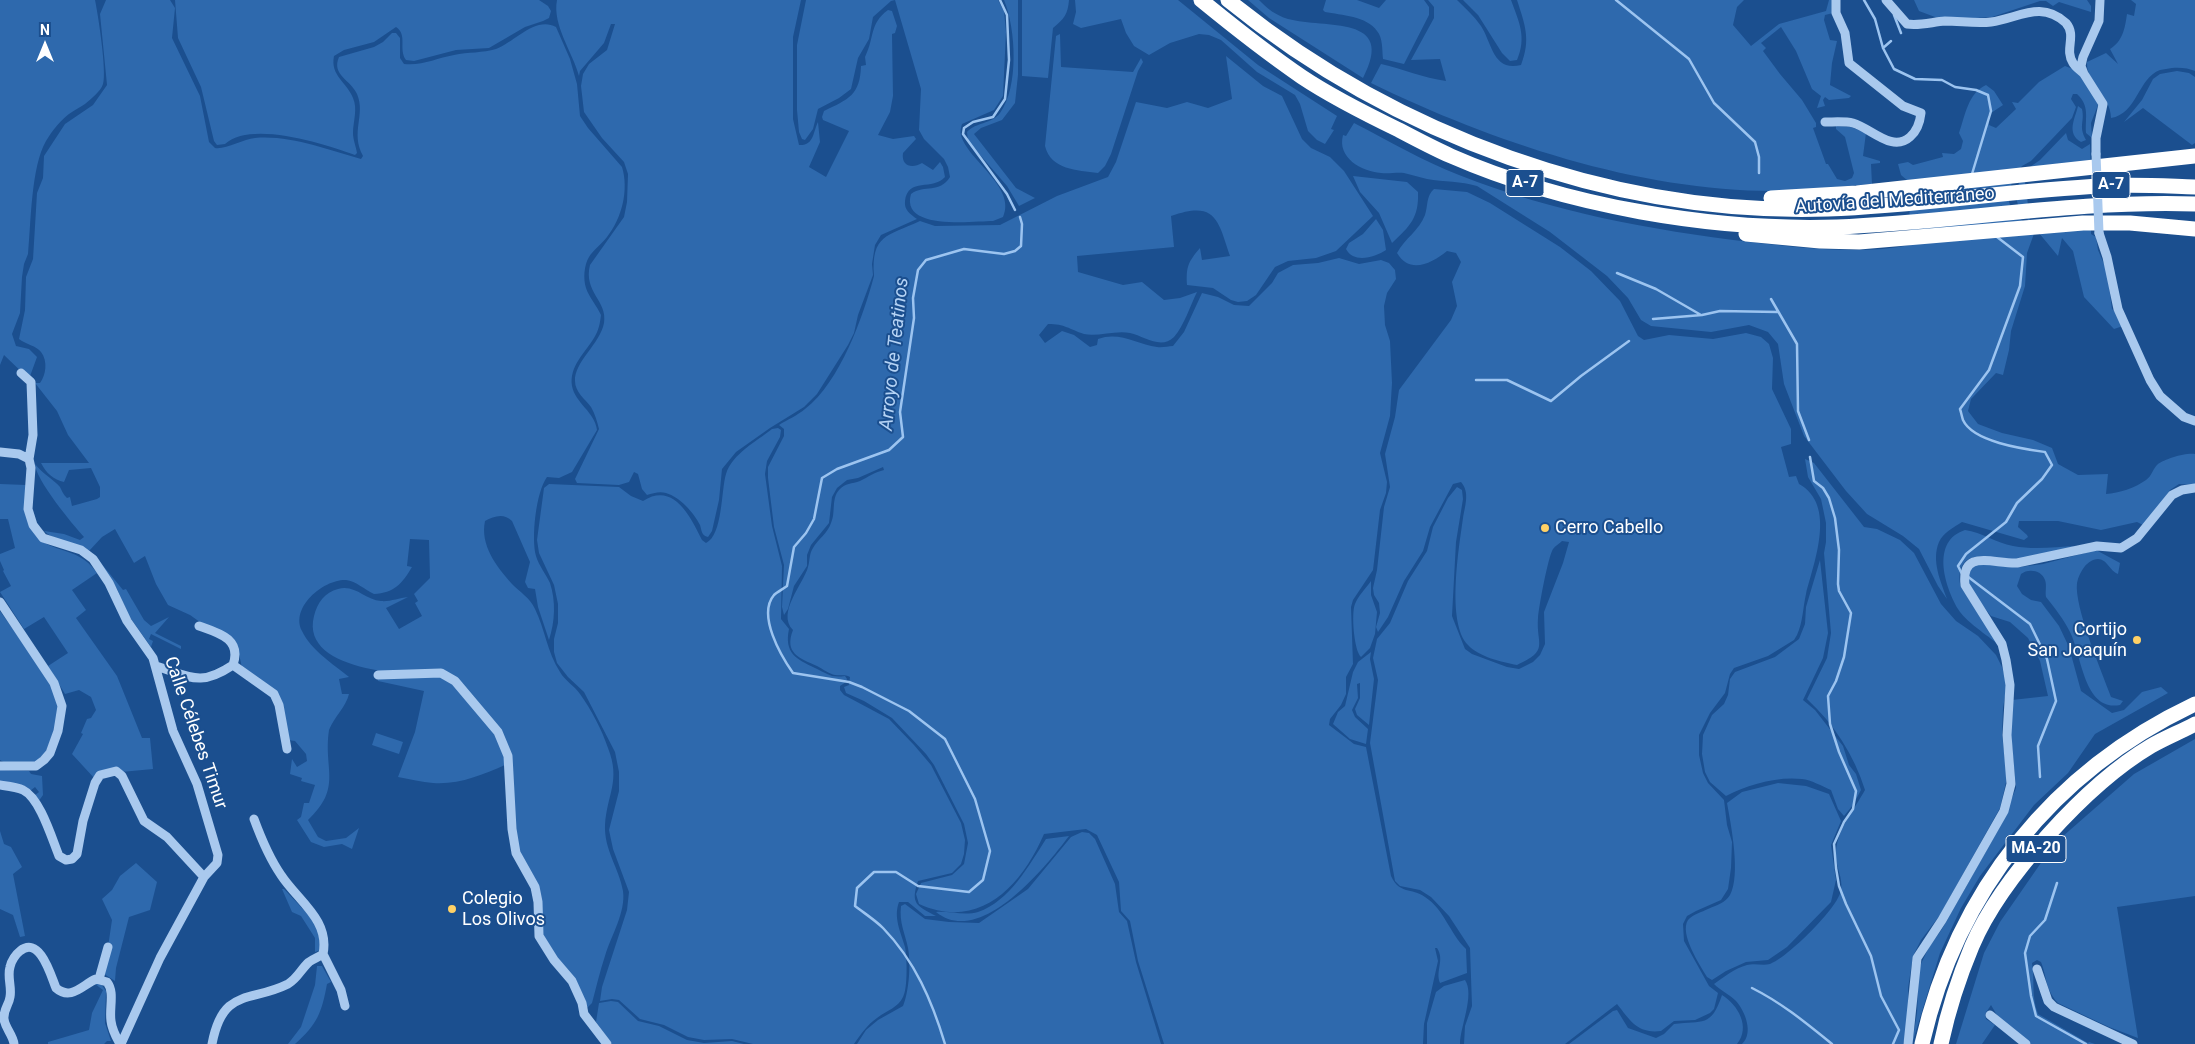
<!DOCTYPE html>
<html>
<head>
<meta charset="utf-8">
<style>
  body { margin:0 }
  #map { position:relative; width:2195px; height:1044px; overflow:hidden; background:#1b4f8f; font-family:Roboto,sans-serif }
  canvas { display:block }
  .north { position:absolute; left:20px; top:20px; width:50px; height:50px; -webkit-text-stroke:4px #1b4f8f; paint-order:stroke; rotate:0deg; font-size:14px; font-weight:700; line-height:20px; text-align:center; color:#fff }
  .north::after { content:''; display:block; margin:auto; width:18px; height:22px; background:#fff; clip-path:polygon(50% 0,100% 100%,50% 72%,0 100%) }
</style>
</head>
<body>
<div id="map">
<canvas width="2195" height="1044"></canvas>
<div class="north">N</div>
</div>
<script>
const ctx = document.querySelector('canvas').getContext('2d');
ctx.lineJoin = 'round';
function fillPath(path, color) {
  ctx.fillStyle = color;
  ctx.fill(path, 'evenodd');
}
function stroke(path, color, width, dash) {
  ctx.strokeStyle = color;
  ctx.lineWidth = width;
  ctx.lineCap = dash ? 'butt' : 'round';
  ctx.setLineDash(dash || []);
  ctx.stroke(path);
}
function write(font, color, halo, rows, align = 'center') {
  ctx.font = font + ' Roboto,sans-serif';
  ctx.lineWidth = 4;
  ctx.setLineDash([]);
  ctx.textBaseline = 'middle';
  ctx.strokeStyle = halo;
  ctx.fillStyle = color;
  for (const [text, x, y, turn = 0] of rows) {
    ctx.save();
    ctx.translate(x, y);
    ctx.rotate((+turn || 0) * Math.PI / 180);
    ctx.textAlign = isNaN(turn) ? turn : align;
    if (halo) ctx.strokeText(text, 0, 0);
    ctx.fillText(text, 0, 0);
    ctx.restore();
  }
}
fillPath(new Path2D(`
  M0,0H95C98,14 107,72 103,84C101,91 91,99 85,104C81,107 76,109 72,112C62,118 52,131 46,141C31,167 31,223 28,254L24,264L22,277L20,313L12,334L16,346L29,349L37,357L29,379L4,355L0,365Z
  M106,0H170L175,8L172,38L200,96L209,142L215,148C225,150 243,139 255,138C291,135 327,150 361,159L363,156C350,132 366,115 357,94C351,80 331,75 339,57L374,47L383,42L392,33H396L400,38V58L404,64C422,66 437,58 454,55C468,52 483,53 496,49C515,42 535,16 556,27L570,59L577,84L580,116L588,128L622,167C629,190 622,218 607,237C602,244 593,250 589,257C584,265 583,279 586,288C589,297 597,306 601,315C600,323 599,330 594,338C585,353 569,366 572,386C575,403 595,412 597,430L572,472L559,478L547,477C536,492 531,538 536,556C539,566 546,574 550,583C556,601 555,622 549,640L538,607L535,589L528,588L525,582L530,562L512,521C504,513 494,516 485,521C480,545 496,566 512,584C520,592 530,598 535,609C545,629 547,652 560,672C565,681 575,686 580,694C591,709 602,730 608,748C621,781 607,794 605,825C604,850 619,868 623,891C626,912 611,936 605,956C600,971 596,988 592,1003L587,1008L542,934L540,917L519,849L514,822L511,754L455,678C420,675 299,675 314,616C317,603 325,592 338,589C355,584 365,600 381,601C389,602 399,598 408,597L386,608L399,629L422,616L415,603L418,601L414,594L430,578L429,540L410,539L407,566L412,567C402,584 394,593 374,594C365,590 356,581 346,580C324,579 290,607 302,631C311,650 333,664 349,677L339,679L342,694H349C346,707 334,717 329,730C323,770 343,787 308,820L318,837L326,841L346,838L359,828L352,849L342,844L324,847L311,842L297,820L301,817L304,803H309L315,785L301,781L302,778L290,774L292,759L297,767L307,761L306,754L295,741L288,740L273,689L242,668L238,649L190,615L168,605L156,584L145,556L134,563L115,529L102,537L89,551C75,543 56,542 44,531L64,534L80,540L84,537C73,525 35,479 35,464C42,473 54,480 60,487C62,491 63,494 67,498L70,497L72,506L97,499L100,497V487L91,468L69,470L64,482C54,480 46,473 41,463H89L68,435L57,411L35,383H40C46,375 48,361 41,352C37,346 25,344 19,339L25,310L26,277L33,259L37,193L43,178L44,156L65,124L93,105L107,85L100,14Z
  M175,0H539L548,6L551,11L549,18L543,21L525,27L489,48L456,50L414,61L406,60C398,49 408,35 396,27L374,42L344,50L334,56C330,76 347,82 353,98C358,109 353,122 353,133C353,140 356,146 357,153L355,155C325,144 251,120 225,144L217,145L214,141L201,87L178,38Z
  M557,0H801L793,37V119L799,145C814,146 813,132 818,122L820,142L809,167L826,177L849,131L823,120L822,117L824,111C849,99 860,95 861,66L866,65L865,57C875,37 869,24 888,10L892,11L897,26L895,33L892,34L893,96L890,112L878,135L893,139L914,136L916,139L903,153C901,166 912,169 922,163L933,170L940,162L943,167L945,177C933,191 908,177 905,201C904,210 910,214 917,219L881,235L875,245L872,264L873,275L858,315L854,333L848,345L817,394L804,407L770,428L736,452L722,469L719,500L712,531L708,537C701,535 702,531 700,525C694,513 680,497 666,493C660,491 653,493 647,495L642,489L638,474L634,472L629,482L619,485L577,483L575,479L599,429C597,421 595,414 591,407C585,399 575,392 575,381C574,362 600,344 604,323C608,301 583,292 590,265L624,217L627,202L628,174L624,162L602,138L584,112L581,86L583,74L589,64L607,50L615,24H611L604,43L580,71L579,76C573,53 552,25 557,0Z
  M806,0H998L1004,11L1006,32L1003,96L994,110L962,124C961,127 960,132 961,135C967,160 1017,187 1003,217L993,221C974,221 900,231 911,194C925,184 939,194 950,177L948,167L944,159L924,139L919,130L921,89L895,0L891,1L873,17L869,39L858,58L851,89L839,98L818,109L813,129L805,140L802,139L799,132L797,110V45Z
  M1004,0H1018V75L1015,103L1002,120L981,128L974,134L1016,188L1035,198L1019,206L1007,186L968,141L967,132C976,122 992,124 1000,113C1019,87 1016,29 1004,0Z
  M1022,0H1069C1068,14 1064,19 1053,28L1048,78L1022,76Z
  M1075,0H1178L1258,65L1337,116L1331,129L1334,130L1325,144L1317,140L1308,131L1300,104L1295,95L1257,72L1221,40L1209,35L1199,34L1170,43L1149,55L1134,46L1126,33L1121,19L1081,28L1073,24L1076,12Z
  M1248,0H1259C1268,9 1275,15 1288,19C1325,29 1397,14 1363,78L1269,18Z
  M1326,0H1357L1379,8L1386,0H1424L1429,7V15L1404,64L1383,59C1382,50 1383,38 1377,31C1367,16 1341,15 1325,12L1323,10Z
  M1428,0H1457C1465,8 1474,16 1481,26C1492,43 1493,72 1521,65C1531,39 1525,25 1517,0H1744L1737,7L1733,25L1751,46L1779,24L1826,11L1829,0H1834L1833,13L1825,15L1824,20L1830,40L1837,41L1832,63L1830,85L1851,96L1849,98L1829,100L1825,97L1823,100L1825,106L1817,108L1821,96L1812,89L1796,51L1781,27L1761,43L1766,48L1763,51L1780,74L1802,100L1816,123V127L1813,128L1826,164H1828L1837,179L1845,181L1852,178L1854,173L1845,137L1836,129V126L1851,127L1866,133L1863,156L1880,161V163L1871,164L1872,184C1840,186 1807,191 1774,191C1638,191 1492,142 1371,83L1381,64C1403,69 1423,78 1446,81L1440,59L1411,60L1434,18V7Z
  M1463,0H1511C1519,22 1527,37 1517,60L1510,61L1502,53L1478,15Z
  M1914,0H2087L2091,6V12L2059,2L2053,6L2046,1H2040L1992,17L1943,20L1919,11Z
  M2131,0H2195V71C2189,68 2179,67 2172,68C2168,69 2164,69 2160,70C2138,78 2137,114 2111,118C2111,95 2086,85 2087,62L2106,53L2118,64L2110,49C2123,41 2125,28 2127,14L2134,16L2136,4Z
  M1060,34L1061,67L1133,72L1141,58L1143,62L1138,71L1111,154L1105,166L1098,173C1077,170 1051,170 1045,146L1056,36Z
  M1226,56L1263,86L1282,96L1302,139L1311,148L1330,157L1344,171L1373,216L1336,251L1316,258L1288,261L1275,267L1256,295L1247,301L1238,302L1231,300L1213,288L1187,285C1186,267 1188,262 1200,248L1202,260L1230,256C1218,220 1216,200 1171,216L1174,247L1077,256L1078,272L1123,285L1142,282L1164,300L1180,298L1197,292C1190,306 1184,326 1174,337C1161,350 1144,336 1130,333C1116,330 1097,337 1084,334C1069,329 1065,324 1048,324L1039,335L1045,343L1062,331L1074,335L1090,347L1097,345L1098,339C1119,331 1137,344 1157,347C1162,348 1168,346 1173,346L1184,332L1202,293L1218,297L1234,305L1249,306L1272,283L1278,273L1293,265L1318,263L1339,258L1359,264L1381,260L1389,263L1395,270L1396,279L1387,293L1384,306L1385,325L1390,341L1392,383L1390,416L1380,453L1387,482L1386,493L1380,510L1373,570L1353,600L1351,607L1353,664L1346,677V694L1341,705L1330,719L1329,725L1354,744L1366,747L1391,876C1400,895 1411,887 1425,897C1444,909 1450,934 1466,949L1467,973L1440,983C1435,971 1445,960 1437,948H1435L1438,961L1424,1024L1423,1044H1164L1138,961L1130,921L1121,911L1119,882L1097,835L1086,829L1044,834C1021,887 979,931 919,904L916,894L921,883L952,875L964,864L968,843L964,824L934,765L926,754L892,718L864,701L846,693L844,687L849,685L850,677C844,674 841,676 835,675C829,674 823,669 817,666C799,658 784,653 793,630C776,613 804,583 808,567C810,560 809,554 813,548C818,539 828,533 831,523C836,513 831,499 839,490C845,483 852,484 860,481C868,477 875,472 884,470L883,467L858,478L847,480L837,488L832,497L829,523L811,545L807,555V566L794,586L788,609L784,615L782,607L784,565L774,527L768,478V467L784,436V429L779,425C787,420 798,415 805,409C840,382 863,317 874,276C871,235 887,236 920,221L935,226L1000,225L1057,196L1108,177L1116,162L1136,102L1167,108L1187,102L1208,108L1232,99Z
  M2065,66L2078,71L2097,98L2098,105L2091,123L2092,138L2086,133C2085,117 2090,106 2077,94H2073L2071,99L2076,107L2072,118L2031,161L2022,166L2013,178L2008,198L2012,212L2035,231L2027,253L2025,286L2011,331L2009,350L2003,375L1996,373L1971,399L1968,411L1978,424L2002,433L2033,440L2052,448L2058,464L2078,475L2108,474L2106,494C2119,493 2135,488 2146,480C2152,476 2153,468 2158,464C2164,459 2187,452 2195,454V485L2179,484L2170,490L2145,526L2137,522L2101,530L2058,521H2019L2018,527L2027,535L2028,537L2024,540L1962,522C1954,527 1943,533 1939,542C1931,561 1941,582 1947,599L1938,586L1919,549L1903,536L1867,514L1846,491L1804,436L1784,384L1778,344L1768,332L1749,325L1711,332L1651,326L1641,320L1628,298L1607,276L1550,232L1477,186C1461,181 1444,182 1427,179C1419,177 1412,175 1404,173C1397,172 1389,174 1381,173C1361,171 1337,158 1343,135L1346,136L1354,123C1389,141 1423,161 1459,175C1553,212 1650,230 1750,242C1803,248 1859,255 1911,245L1908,181L1901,175L1898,164L1908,162L1913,165L1943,157L1942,153L1954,154L1961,149L1963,141L1959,133C1965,116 1968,93 1986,85L1994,91L2003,105L1988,115L1989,125L1996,128L2016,109L2012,102L2018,103L2039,82Z
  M2177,71L2189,73L2195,77V143L2192,145L2143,108L2124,122L2142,100L2153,79L2160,74Z
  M2078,106L2082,109C2085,123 2078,125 2086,140L2081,142C2066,133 2075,119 2078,106Z
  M2066,133L2068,140L2082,149L2090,144L2091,173L2025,182L2030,220L2091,216V234L2096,237L2098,250L2107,271L2112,309L2119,316L2123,326L2114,329L2084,297L2073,251L2062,238L2058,256L2019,209L2016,197L2020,178L2027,169L2040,160Z
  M1353,176L1407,182L1418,192C1419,218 1410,226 1392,243L1379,213L1360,192Z
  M1434,189L1467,192L1490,203L1560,247L1591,271L1620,301L1638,336L1644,340L1669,335L1713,339L1746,333L1761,337L1769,344L1773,358L1772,389L1791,429V444L1781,447L1789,477L1796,476L1799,484C1837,505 1814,562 1806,594C1803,607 1803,622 1797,635L1794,640L1768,656L1734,668L1730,674L1725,693L1710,713L1699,735V755L1703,773L1708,783L1724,800L1727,825L1732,842L1731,868L1728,889L1721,900L1696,911L1687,916L1683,924L1684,941L1709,986L1718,993L1714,1009L1710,1013L1695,1020L1674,1021L1661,1031C1637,1034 1630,1020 1617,1004L1565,1044H1464L1465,1026L1472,1006L1470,948L1449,916L1431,897L1420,890L1400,886L1395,881L1370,743L1378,680L1373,658L1377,639L1390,623L1408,581L1427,551L1433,527L1448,498L1457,487L1462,490L1463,499L1456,542L1452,616L1465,649L1472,654L1507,667L1519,669L1533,662L1540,655L1545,644L1544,612L1563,563L1569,542L1562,541C1560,543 1555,546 1553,549C1548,557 1539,606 1538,618C1536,645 1550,650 1517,665C1502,662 1479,657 1468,645C1446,623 1459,547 1463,518C1465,506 1470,492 1461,482L1453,484L1430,527L1423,551L1404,581L1388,617L1378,632L1376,627L1380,613L1379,603L1374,595L1373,588L1377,570L1384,507L1390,487L1385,454L1395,417L1399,390L1451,320L1457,306L1452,282L1461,262L1456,253L1447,251C1432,263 1410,275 1397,253C1405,238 1419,231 1425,215C1428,206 1426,196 1434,189Z
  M1376,219L1383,230L1386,250C1375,257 1354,264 1346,249L1349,243L1363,234Z
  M778,428L781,430L780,437L767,461L765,474L772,526L782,566L781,619L789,629C784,653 796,659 815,668C828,674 830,678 845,676L847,679L846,682L840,686V690L844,695L889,719L914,745L931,765L961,823L965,840L964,854L961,864L952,873L918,881C910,904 917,906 936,916H925L908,902H899C893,918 901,932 905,947C907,957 908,988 903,997C898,1008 887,1010 877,1018C867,1025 861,1034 854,1044H753L732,1039L704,1040L688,1037L664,1025L640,1019L619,1000L612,999L600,1001L602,987L627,910L629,892L613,849L609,830L619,791V772L615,752L584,692L568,677L557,663L554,652V639L558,623V604L554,585L539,553L537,540L544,488L549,484L619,487L631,496L643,501C674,481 691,518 702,540L706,543C723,535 721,490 726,474C732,454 757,441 772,429Z
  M1805,459L1814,463L1864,527L1877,529L1900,540L1914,553L1941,604L1956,621L1978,636L1996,655L2002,667L2007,684L2003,708L2002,734L2007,778L2000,808L1940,915L1921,940L1913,956L1908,988L1909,1021L1903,1044H1742C1754,1033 1745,1011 1736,1001C1729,994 1720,990 1714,984C1724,977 1735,968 1747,965C1754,963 1763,966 1770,964C1787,958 1839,907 1841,890C1843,878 1836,867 1836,856C1835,832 1854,810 1865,790C1854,755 1834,724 1807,699L1827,658L1831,633L1824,553L1826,542V523L1821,499L1808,477Z
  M0,484L26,485L30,526C44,557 76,542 97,573L72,590L86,610L76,618L117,676L142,738H150L153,769L121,772L95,779L72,754L83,734L81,733L87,719L91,718L96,710L91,697L79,690L65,694L48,666L68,653L44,617L24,629L0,592L11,586L3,571L4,570L0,561V554L15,548L8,519H0Z
  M1965,530C1982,532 1996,543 2013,546C2034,550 2055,547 2076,546C2051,553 2025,561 1999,559C1989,558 1978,554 1969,559C1959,564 1958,578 1961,587L1999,645C1987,635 1965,621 1958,609C1944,585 1931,541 1965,530Z
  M2096,550L2120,563L2118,574C2110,571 2107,559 2098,559C2092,559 2088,563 2085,566C2081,571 2078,577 2077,583C2074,607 2102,672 2111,697L2123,701L2120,705C2084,712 2082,656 2070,632C2064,620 2055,608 2046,597C2045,592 2047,585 2045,580C2042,570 2028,568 2021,574L2017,586L2022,594L2031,600L2041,602L2059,626L2069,647L2081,691L2112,713L2124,710L2142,692L2161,687L2168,693L2095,734L2068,773L2034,805L1980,876L1961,908L1940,953L1912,1044L1917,1013L1919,968L1929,947L1942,929L2001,825L2016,788L2010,725L2012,700L2048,696L2040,661L2028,638L2010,622L1991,616L1971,591L1967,582L1971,568L1977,564L2020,567L2043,564Z
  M96,557L123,590L126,589L144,620L151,626L169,617L155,633L181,646V649L151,634L149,639L153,641L151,647L129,616L117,589Z
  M1820,560L1828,633L1823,658L1803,700L1815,710L1843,746L1849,765L1856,774L1861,790L1853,805L1844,816L1838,809L1831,790C1822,786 1811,780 1802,779C1777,776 1747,785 1726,796L1710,782L1705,772L1702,754L1703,735L1712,715L1724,704L1728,695L1730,679L1735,672L1775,657L1799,639L1805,624L1806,607Z
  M1371,581V595L1377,612L1375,634L1370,648L1361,657C1354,651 1351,613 1355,604C1358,596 1366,588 1371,581Z
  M0,611L47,677L59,701L56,727L44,756L37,762L5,763L0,760Z
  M1371,652L1370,659L1374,679L1369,725L1357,715L1355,709L1360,698V683L1357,684L1358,698L1352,710L1355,717L1368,729L1366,744L1350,739L1333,724L1338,712L1345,706L1353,672L1358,662Z
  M377,677H439L454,683L484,718L505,751V765C482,775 458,785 433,783C422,782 410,779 398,777L415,732L424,691L378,681Z
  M376,733L403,742L399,754L372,745Z
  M2195,739V896L2117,907L2138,1038L2109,1027L2058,1003C2045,989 2047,977 2041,962L2037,960L2032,963C2035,980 2031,996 2038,1014L2088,1043L2089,1042L2095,1044H2031L1998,1017L1991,1005L1985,1014L1986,1019L1995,1025L1982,1044H1956L1984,953L2000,922L2054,844L2134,774Z
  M0,770L29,771L31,774L42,776L43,795L38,802L34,796L39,792L35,787L30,791L0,782Z
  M1778,783L1806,786L1829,794L1841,821L1831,845L1836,880L1831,902L1787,947L1768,960L1746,962L1726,971L1712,980L1707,977C1700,965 1679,934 1688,920C1693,914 1702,912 1708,909C1717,905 1725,903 1730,895C1741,875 1731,825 1727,803L1742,792Z
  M0,831L4,844L11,847L22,867L13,874L25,936L20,937L13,915L0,909Z
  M1082,832L1089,833L1095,839L1115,884L1119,912L1127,921L1136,962L1161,1044H857L866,1030L878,1020L903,1006C909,992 911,964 908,948C905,933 899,923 901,906L905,904L925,919L949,922L979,923L1028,889L1071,837Z
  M1069,836C1045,868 980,948 936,912C949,911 965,916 978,912C1010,901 1029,865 1046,839Z
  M136,863L157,882L150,910L129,917L116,968L115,981L104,974L112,920L102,899L112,890L120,876Z
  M282,889H284L317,924L321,950L315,952V938L301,916L292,912Z
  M317,966H322L331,982L327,984C322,1012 317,1025 295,1044H288L301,1027L315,985Z
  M1465,980C1475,995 1460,1027 1460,1044H1427V1023L1436,992L1444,986Z
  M95,984H101L106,991L105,1023L111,1041H107L104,1044H48V1042L89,1030L92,1013L103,990Z
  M1722,995C1738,1005 1751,1027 1737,1044H1569L1613,1011L1617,1010L1628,1028L1656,1038L1664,1034L1674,1024C1703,1020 1711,1028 1722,995Z
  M611,1001L618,1002L638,1021L659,1026L687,1040L704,1043L732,1041L744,1044H612L596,1022L599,1003Z`), '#2e69ad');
stroke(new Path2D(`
  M1000,0L1007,15L1009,60L1005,99L993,117L973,122L964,128L963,134L1007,194L1015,210
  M1616,0L1689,59L1714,103L1755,142L1759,157V173
  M1864,0L1875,19L1883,48L1894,69L1915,79L1942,80L1955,87L1976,90L1988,95L1991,111L1972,174
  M1894,15L1901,33
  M1883,48L1891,41
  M1617,273L1656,289L1701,315
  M1771,299L1797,344L1798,411L1809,440
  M1653,319L1702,315L1720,311L1778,312
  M1476,380H1507L1551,401L1581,376L1629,341
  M1810,457L1814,481L1823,488L1829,498L1835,518L1839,550L1838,584L1839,591L1851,613L1844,657L1836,681L1828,696L1830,724L1839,752L1856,791L1853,809L1844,822L1834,844L1836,868L1839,886L1846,904L1871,956L1881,996L1899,1030L1893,1044
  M1962,574L1958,566L1966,554L2006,522L2017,503L2042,479L2052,465L2045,452C2024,449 1973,442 1963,420C1962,417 1961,412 1960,409L1989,370L2020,286L2023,257L1997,237
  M1967,576L2030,624L2047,659L2056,701L2038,746L2040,777
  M2057,883L2045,920L2030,936L2025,953L2031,996L2036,1016L2086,1044
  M1752,988C1782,1003 1806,1023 1832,1044
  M945,1044C932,1001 915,961 883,928C875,920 864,913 855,906L857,888L874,872H896L918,886L969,892L983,880L990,851L975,799L945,739L909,711L862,687L849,682L793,673C781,656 757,615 774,595C777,592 783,589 787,586L794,547L806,533L814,519L822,478L837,469L889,450L903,437L900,412L914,318L913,298L918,270L926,260L964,249L1004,254L1015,251L1021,246L1022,224L1020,217`), '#9cc4f0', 2.5);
stroke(new Path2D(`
  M1886,0L1907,24C1920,26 1932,22 1945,21C1960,21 1977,24 1991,22C2019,18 2041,0 2066,23C2077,36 2064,49 2073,63C2075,67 2080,70 2084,74
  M1825,122C1834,122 1845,121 1853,123C1871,128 1892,153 1910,137C1917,131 1920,122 1921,113L1903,106L1849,63L1845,33L1836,13V0
  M2096,154V138L2103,104L2084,74L2081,66L2083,57L2099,21L2100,0
  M2099,233L2107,257L2118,309L2150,380L2160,396L2184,417L2195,421
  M21,373L31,382L33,435L29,459
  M0,452L19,454L29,459
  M29,459L31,468L28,509L33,525L43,538L81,550L93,559L109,583L127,621L153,658L173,731L197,784L218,855L217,863L204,877L160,958L121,1044
  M0,602L54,683L62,706L58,731L50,753L44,760L36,766H0
  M233,665L274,694L279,705L287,749
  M156,666C191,677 200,687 233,665C242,639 219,633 199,626
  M378,675L441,673L455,681L498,732L508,756L512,829L516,853L535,887L538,902L539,936L554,960L572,981L582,1003L584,1014L607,1044
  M0,785C7,786 17,787 23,790C40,798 52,839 59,856L66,860L72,859L77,854L83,821L95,783L100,775L116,771L122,776L144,821L167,837L204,877
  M254,819C261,838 270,859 281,875C298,901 330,920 323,954
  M2037,969L2048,1001L2054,1007L2133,1044
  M99,979L108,947
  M1990,1015L2026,1044
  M14,1044C13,1035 5,1028 4,1019C3,1010 9,1005 10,997C12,987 7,977 10,967C11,961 16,954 20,951C40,935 51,976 56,988C71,1001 82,985 96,979L107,982C115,992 109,1008 111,1021C112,1030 116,1037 120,1044
  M212,1044C223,987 250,1003 288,984C298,978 301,969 309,962C313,959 319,957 323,954L341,990L345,1006
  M1908,1044L1917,958L1942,920L2004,811L2011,784L2007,735L2010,685L2006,660L2002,644L1965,585C1961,548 1993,564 2017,563L2097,546L2121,548L2137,538L2172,495L2182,490L2195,488`), '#a9c9ee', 9);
stroke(new Path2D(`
  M1201,0C1234,27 1267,53 1302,77C1332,97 1366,114 1399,130C1416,139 1433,148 1451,156C1565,206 1713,231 1837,227C1957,222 2075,200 2195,204
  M1228,0C1394,135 1613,216 1828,209C1920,206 2011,190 2103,186C2134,184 2164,186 2195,187
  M1771,198L1857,193L2195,156
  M1746,234L1820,241L1859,242L2083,223H2130L2195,229
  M1922,1044C1957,891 2053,771 2195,704
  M1941,1044C1948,1011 1959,977 1972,946C2001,878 2087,784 2151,746C2165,738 2180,732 2195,724`), '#fff', 15);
stroke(new Path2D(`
  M2096,154L2099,233`), '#a9c9ee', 9);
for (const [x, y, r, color] of [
  [1545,528,5,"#ffd166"],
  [2137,640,5,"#ffd166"],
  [452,909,5,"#ffd166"]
]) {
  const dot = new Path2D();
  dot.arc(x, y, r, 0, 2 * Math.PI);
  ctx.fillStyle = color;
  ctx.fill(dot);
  stroke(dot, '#1b4f8f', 2);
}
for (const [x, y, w] of [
  [1525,183,38],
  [2111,185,38],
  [2036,849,60]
]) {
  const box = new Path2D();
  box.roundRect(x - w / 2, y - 13.5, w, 27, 4);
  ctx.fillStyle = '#1b4f8f';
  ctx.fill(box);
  stroke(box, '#fff', 1);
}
write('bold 16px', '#fff', null, [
  ["A-7",1525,183],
  ["A-7",2111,185],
  ["MA-20",2036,849]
]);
write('18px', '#fff', '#1b4f8f', [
  ["Autovía del Mediterráneo",1895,201,-4],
  ["Calle Célebes Timur",195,733,71]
]);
write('18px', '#fff', '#1b4f8f', [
  ["Cerro Cabello",1555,528],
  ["Cortijo",2127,630,"right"],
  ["San Joaquín",2127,651,"right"],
  ["Colegio",462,899],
  ["Los Olivos",462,920]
], 'left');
write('italic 19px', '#b5d3f5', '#1b4f8f', [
  ["Arroyo de Teatinos",895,354,-84]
]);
</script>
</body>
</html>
